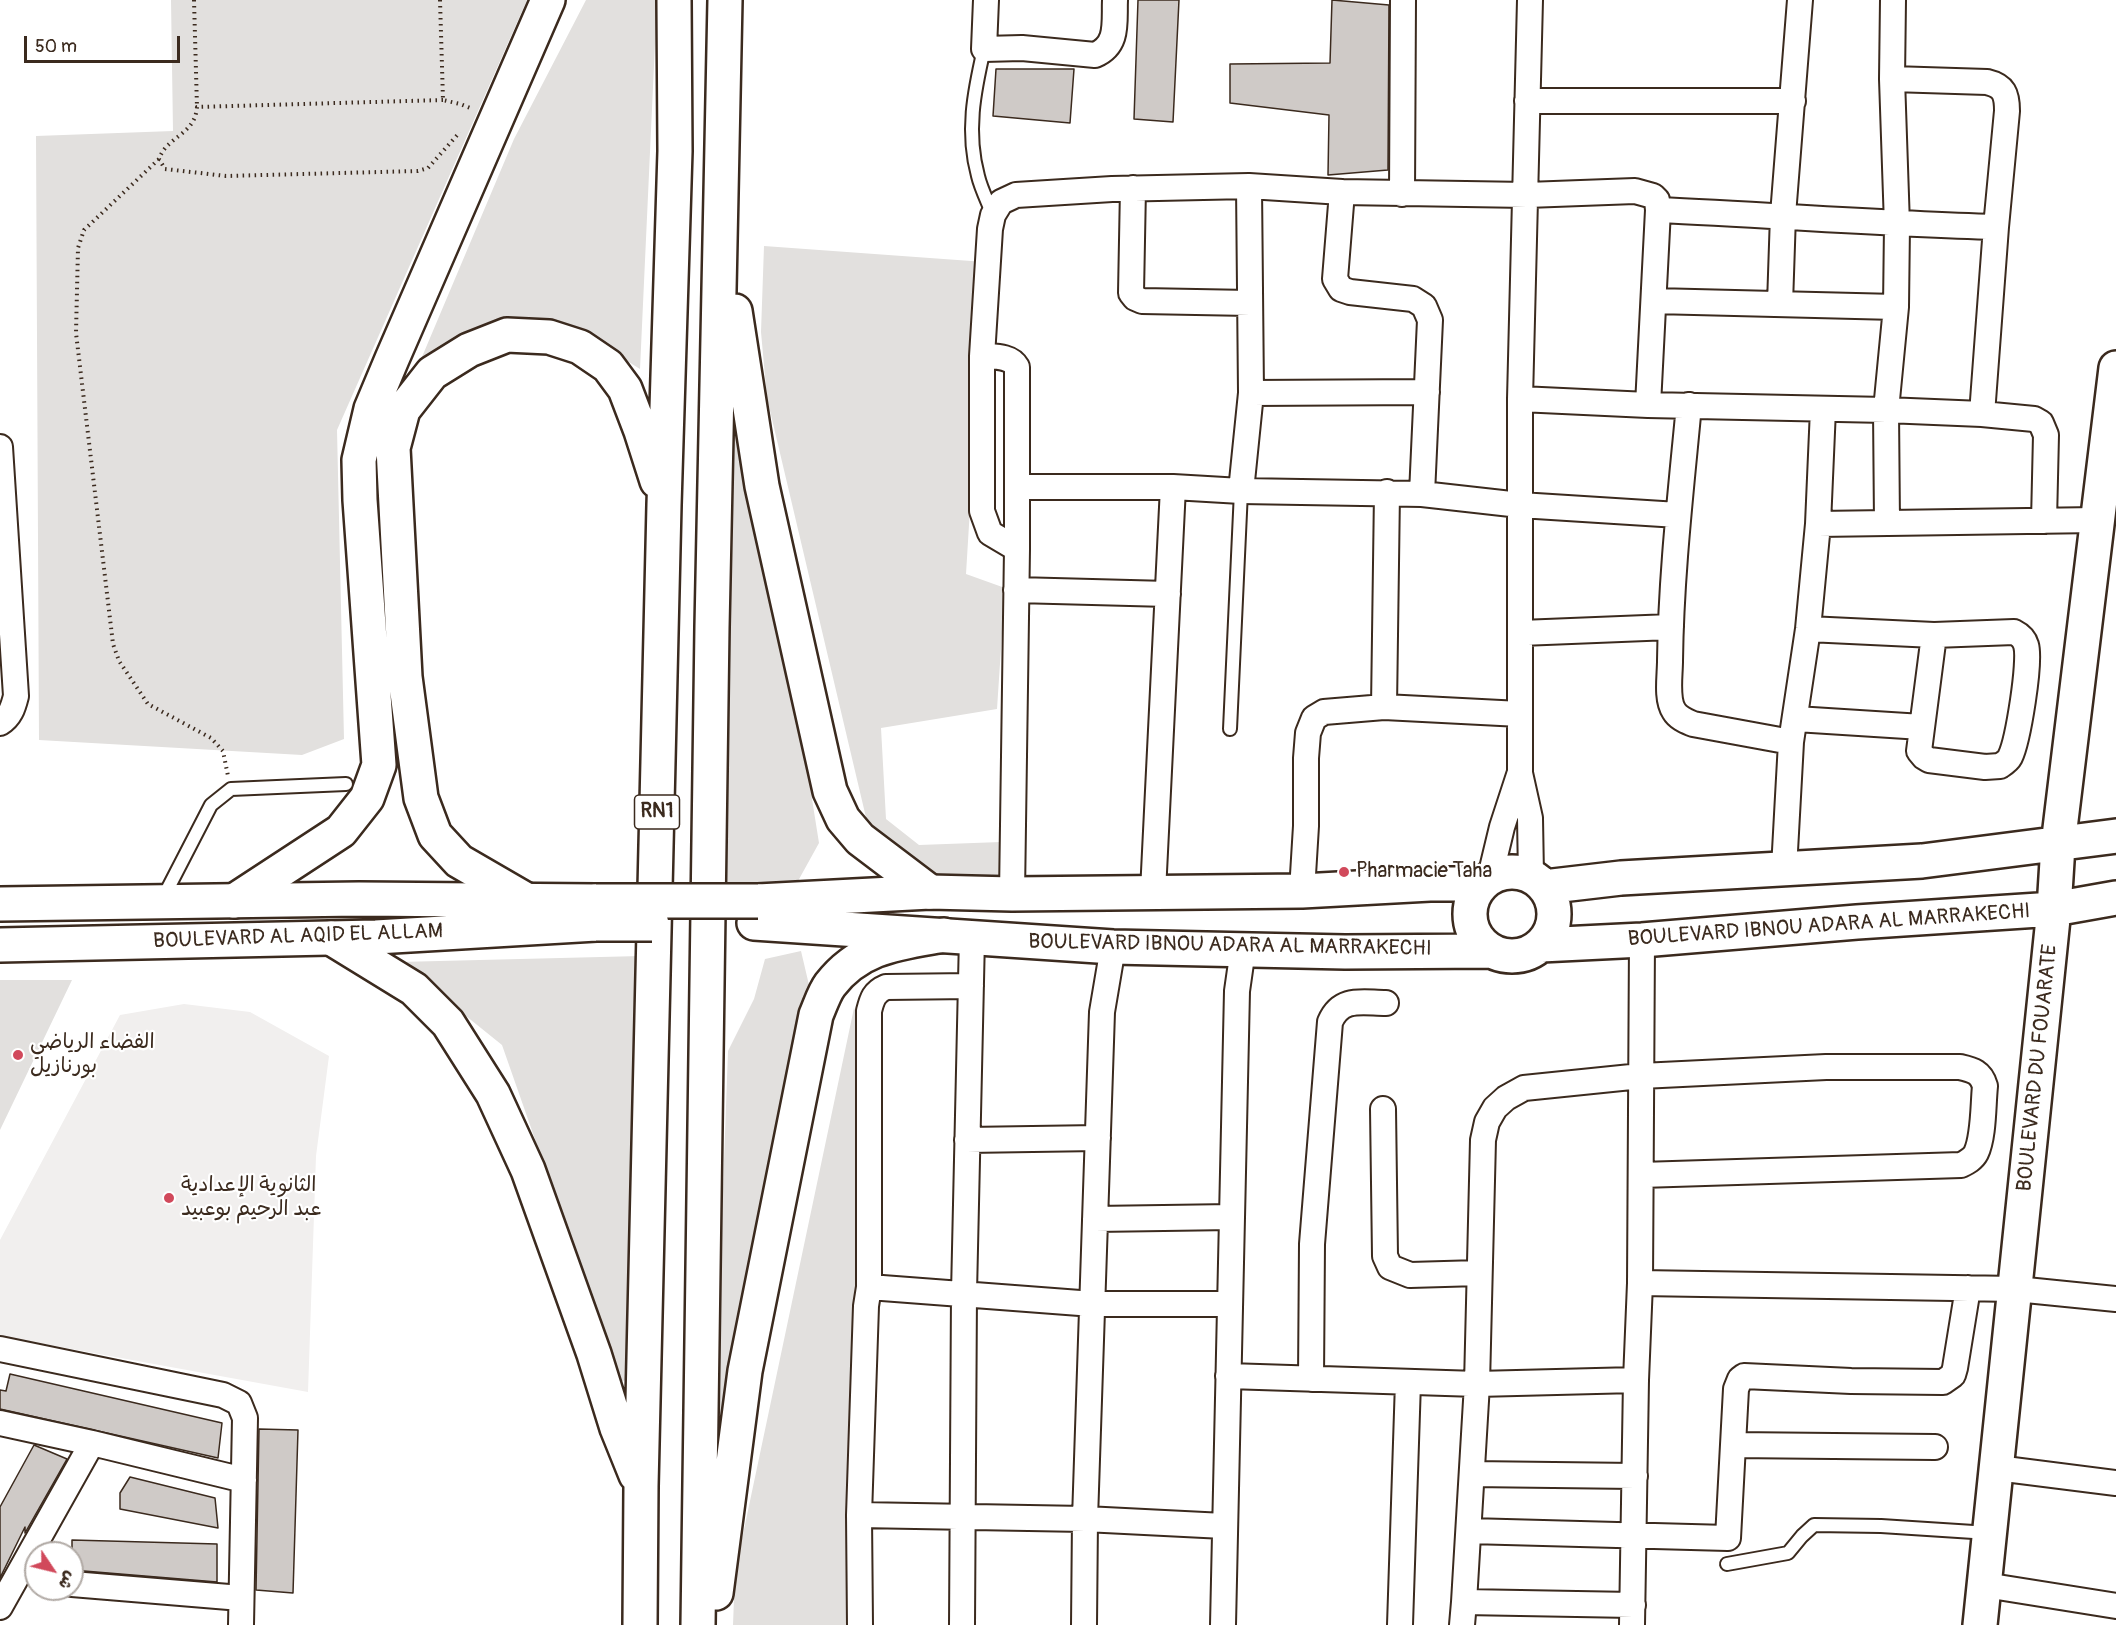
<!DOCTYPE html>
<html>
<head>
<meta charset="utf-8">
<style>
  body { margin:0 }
  #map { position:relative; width:2116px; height:1625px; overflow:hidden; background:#fff; font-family:Pangolin,"Playpen Sans Arabic",sans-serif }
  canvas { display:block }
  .north { position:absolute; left:24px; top:1541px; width:60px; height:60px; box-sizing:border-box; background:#fff; border:2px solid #b1aaa5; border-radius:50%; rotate:125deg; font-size:16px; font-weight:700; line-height:24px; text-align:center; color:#3b2a1e }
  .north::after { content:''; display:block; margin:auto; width:21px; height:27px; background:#d1495b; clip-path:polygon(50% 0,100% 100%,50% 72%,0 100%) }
  .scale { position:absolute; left:24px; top:36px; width:156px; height:27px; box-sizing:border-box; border:3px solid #3b2a1e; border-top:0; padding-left:8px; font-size:18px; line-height:21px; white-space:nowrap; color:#3b2a1e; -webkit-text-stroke:4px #fff; paint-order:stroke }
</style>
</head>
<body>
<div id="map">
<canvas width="2116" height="1625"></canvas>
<div class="north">ش</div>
<div class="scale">50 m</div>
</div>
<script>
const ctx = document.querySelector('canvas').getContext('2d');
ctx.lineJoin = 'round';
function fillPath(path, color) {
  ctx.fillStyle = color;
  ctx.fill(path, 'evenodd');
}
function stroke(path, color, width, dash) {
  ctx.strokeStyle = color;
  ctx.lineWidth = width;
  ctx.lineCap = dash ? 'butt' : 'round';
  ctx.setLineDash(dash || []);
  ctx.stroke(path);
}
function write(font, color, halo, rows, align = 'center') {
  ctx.font = font + ' Pangolin,"Playpen Sans Arabic",sans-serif';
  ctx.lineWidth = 4.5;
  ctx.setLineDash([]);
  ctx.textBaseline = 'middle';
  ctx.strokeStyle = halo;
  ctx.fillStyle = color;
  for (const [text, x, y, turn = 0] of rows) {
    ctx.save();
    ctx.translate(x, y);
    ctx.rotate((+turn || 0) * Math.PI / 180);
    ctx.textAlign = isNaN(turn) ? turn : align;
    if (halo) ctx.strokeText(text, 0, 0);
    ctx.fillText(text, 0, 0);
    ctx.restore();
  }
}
fillPath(new Path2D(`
  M184,1004L250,1012L329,1056L316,1156L308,1392L0,1336V1240L120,1015Z`), '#f1efee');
fillPath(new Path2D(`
  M171,0H527L337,430L344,739L302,755L39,740L36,136L173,131Z
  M586,0H657L640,369L566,323L502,317L419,364L514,139Z
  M764,246L985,262L966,574L1005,588L997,709L881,728L886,819L919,845L1001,842L1000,884H954L894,852L868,826L767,398L761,332Z
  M734,429L797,705L819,843L798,881L723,884Z
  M801,951L813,1002L713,1466L728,1051L754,999L765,959Z
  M641,956L631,1378L620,1382L502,1045L399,962Z
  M0,980H72L0,1130Z
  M854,1008L865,1035L851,1625H733L735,1572Z`), '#e2e0de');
const building = new Path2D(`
  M1138,0H1179L1173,122L1134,119Z
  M1332,0L1389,5L1388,170L1328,175L1329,115L1230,103V64L1330,63Z
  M996,69H1074L1070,123L993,116Z
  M10,1374L222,1423L218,1458L0,1409V1390L6,1391Z
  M259,1429L298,1430L293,1593L256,1590Z
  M34,1445L67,1459L25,1533V1527L0,1578V1507Z
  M130,1477L215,1498L218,1528L120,1509V1493Z
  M72,1540L217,1544V1582L72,1570Z`);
fillPath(building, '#cfcac7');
stroke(building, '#3b2a1e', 1.5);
const lane = new Path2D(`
  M984,49C974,92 966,132 978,176C981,189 988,202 993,215
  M1230,729L1241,491
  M163,898L211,805L231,789L346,784
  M1727,1564L1788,1553L1802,1536L1814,1525L1881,1526L1989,1533`);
const street = new Path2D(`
  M986,0L984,49L1022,48L1095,55C1119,45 1114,22 1115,0
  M1530,0L1520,399V773L1530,818L1531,876
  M1892,79L1987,82C2004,86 2007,94 2007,111L1996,227
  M1527,101H1793
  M1133,188L1131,293L1135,298L1142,301L1250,303
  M1342,192L1335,279L1341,289L1350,292L1413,299L1424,306L1430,320L1422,494
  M1402,194L1403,0
  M1658,210C1771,215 1883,224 1996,227L1982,414
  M1654,301L1896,307
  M1780,304L1783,215L1800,0
  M982,356C994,357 1010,355 1017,367V549
  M1251,393L1427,392
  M1520,399L1648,405L1886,410L1982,414L2034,419L2041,423L2046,435L2044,521
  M1689,405C1681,490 1671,576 1670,661C1670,676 1666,699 1674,711C1678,718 1686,721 1693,724L1791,742
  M0,447L16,696C13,708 10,717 0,723
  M1018,487H1173L1241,491L1422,494L1520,505L1678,515
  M1241,491L1251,393L1249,186
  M1887,523L1886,410L1896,307L1897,225L1892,79L1893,0
  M1818,524L2097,520
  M1016,590L1168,594
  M1808,629L1934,635L2014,632C2020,635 2024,638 2026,645C2031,661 2018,741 2010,757C2008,761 2003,764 2000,766L1985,767L1929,760L1924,757L1919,751L1934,635
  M1521,633L1671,627
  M1384,707L1520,714
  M1796,719L1922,727
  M1784,869L1791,742L1808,629L1818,524L1823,409
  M1490,877L1502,827L1519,775
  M1302,891L1306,826V758L1308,733L1314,718L1324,712L1384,707L1387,492
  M1153,892L1173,487
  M1012,894L1017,549L990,533L982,511V356L990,229L993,215L1001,202L1016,195L1112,189L1249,186L1342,192L1527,195L1635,191L1653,196L1657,200L1658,210L1648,405
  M1383,1109L1385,1256L1390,1267L1410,1275L1479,1273
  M967,1140L1098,1138
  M1095,1219L1232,1217
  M1640,1283L2016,1289L2116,1299
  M869,1287V1011C872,999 874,992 886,987L971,986
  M0,1349L223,1395L239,1403L245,1418L241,1625
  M1228,1376L1477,1384L1636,1380
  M1311,1379L1312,1244L1330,1022C1341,996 1363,1003 1386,1003
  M0,1423L92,1443L244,1480
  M1733,1445L1935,1447
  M1997,1468L2116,1483
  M1472,1474L1635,1476
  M859,1515L1085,1519L1224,1526
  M1469,1531L1728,1538L1736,1389L1740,1379L1744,1376L1851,1381L1943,1382L1953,1375L1955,1368L1968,1288
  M72,1584L241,1598
  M1985,1585L2116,1606
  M1633,1605L1464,1602L1477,1384L1483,1140L1487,1122L1495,1108L1506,1098L1524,1088L1641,1076L1826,1067H1960C1973,1070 1981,1072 1985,1086C1983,1105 1984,1136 1976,1153C1973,1159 1967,1162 1961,1165L1641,1175
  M0,1607L92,1443
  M860,1625L859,1515L866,1306L869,1287L1093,1304H1229
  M962,1625L964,1293L972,937
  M1084,1625L1085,1519L1102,1012L1113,947
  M1223,1625L1237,991L1243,949
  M1400,1625L1408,1382
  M1462,1625L1464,1602
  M1632,1625L1636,1380L1640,1283L1642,940`);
const secondary = new Path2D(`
  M1470 914a42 42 0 1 1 84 0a42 42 0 1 1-84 0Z
  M1544,887L1621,878L1922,861L2116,836
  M758,901L930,892L1012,894L1302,891L1430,884H1481
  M0,904L359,899L596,901
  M754,923L1113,947L1345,952L1491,951
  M0,945L376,937L596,924
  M1541,945L1642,940L1857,922L2054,909L2116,898
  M1980,1625L2054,909L2058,845L2116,368`);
const highway = new Path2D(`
  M735,311L762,486L830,791L843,819L860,839L930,892
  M234,901L341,831L367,798L379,765L360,500L359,460L371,409L392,359L548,0
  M528,901L459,861L435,835L421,798L405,677L393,448L403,410L432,373L469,350L507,335L549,337L580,347L608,366L625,389L641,431L657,481
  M331,938L414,989L448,1023L493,1094L528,1170L594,1354L617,1428L636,1475
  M716,1593L745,1371L816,1015C820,1006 824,993 830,985C860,946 899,943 944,935
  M640,1625L641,1486L664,505L675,151L674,0
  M698,1625L712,627L725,0`);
stroke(lane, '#3b2a1e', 16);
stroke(street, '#3b2a1e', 28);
stroke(secondary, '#3b2a1e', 38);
stroke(highway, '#3b2a1e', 38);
stroke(new Path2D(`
  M194,0L197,107
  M440,0L443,100L460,104L473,109
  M443,100L197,107C195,135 167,136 159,159L165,169L226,176L418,171L428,168L460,132
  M159,159L84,230L78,248L76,333L113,644L119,661L148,704L211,738L223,751L228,776`), '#3b2a1e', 4, [1.5, 4.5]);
stroke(lane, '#fff', 12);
stroke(street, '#fff', 24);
stroke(secondary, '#fff', 33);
stroke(highway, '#fff', 33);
const secondaryBridge = new Path2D(`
  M596,901H758
  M596,924H652`);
stroke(secondaryBridge, '#3b2a1e', 38, []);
stroke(secondaryBridge, '#fff', 33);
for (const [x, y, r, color] of [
  [1344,872,6,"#d1495b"],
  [18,1055,6,"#d1495b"],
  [169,1198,6,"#d1495b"]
]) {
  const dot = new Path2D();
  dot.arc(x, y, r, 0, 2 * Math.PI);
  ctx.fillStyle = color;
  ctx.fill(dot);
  stroke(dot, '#fff', 2);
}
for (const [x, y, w] of [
  [657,812,45]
]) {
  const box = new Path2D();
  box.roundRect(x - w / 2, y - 17, w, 34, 4.5);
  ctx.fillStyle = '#fff';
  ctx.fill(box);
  stroke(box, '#3b2a1e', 1.5);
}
write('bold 20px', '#3b2a1e', null, [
  ["RN1",657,812]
]);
write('21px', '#3b2a1e', '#fff', [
  ["Pharmacie Taha",1356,872],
  ["الفضاء الرياضي",30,1043],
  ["بورنازيل",30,1067],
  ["الثانوية الإعدادية",181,1186],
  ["عبد الرحيم بوعبيد",181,1210]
], 'left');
write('21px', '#3b2a1e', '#fff', [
  ["BOULEVARD IBNOU ADARA AL MARRAKECHI",1829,926,-4],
  ["BOULEVARD AL AQID EL ALLAM",298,937,-2],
  ["BOULEVARD IBNOU ADARA AL MARRAKECHI",1230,946,1],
  ["BOULEVARD DU FOUARATE",2038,1068,-84]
]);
</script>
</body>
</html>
